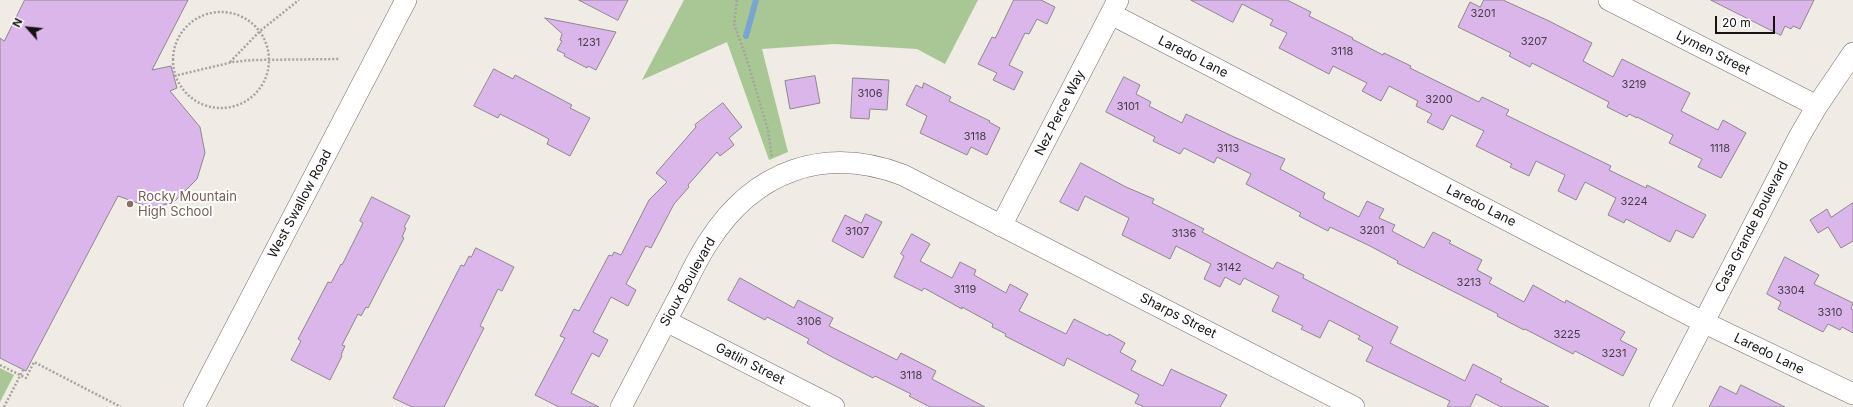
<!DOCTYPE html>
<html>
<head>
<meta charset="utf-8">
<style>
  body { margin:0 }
  #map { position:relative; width:1853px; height:407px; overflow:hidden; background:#f1ebe5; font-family:Inter,sans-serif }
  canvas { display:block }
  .north { position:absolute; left:8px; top:8px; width:40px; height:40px; -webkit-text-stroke:3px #fff; paint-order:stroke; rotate:297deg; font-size:11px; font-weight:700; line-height:16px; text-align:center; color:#161312 }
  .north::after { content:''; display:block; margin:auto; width:14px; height:18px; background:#161312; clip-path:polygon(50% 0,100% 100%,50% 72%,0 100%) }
  .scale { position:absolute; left:1715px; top:16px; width:60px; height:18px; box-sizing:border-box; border:2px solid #161312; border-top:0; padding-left:5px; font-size:12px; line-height:14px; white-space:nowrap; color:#161312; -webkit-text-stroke:3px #fff; paint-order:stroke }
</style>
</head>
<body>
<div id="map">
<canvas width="1853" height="407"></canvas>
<div class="north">N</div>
<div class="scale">20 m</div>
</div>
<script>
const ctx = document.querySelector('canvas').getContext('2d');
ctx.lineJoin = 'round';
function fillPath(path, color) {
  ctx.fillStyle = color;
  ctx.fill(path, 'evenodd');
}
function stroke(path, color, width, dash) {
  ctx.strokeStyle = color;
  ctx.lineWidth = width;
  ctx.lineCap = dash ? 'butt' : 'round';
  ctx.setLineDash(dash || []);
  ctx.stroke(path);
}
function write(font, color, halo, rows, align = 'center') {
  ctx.font = font + ' Inter,sans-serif';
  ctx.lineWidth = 4;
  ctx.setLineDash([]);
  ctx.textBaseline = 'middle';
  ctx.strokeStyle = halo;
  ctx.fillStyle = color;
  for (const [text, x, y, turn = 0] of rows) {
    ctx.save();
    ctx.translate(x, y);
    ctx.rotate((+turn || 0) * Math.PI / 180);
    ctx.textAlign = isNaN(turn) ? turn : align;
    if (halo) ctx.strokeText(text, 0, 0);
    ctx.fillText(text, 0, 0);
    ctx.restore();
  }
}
fillPath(new Path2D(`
  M684,0H978L945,64L917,49L834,44L762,49L788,152L769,160L727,42L642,80Z
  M0,368L14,375L0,402Z`), '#a8c795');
stroke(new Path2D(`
  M746,36L756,0`), '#7aa5d3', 6);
const building = new Path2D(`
  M25,0H188L152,70L171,66L177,88L170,91L200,127L205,153L197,179L174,202L152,208L118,196L26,371L0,358V38L4,41Z
  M579,0H628L618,20Z
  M1014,0H1041L1055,7L1047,24L1037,19L1029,34L1025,33L1009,65L1023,72L1014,90L993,80L997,73L978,64L992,37L995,38Z
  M1191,0H1287L1311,12L1309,16L1353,38L1352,39L1383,55L1384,53L1411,66L1410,68L1479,102L1482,97L1509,110L1506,115L1611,166L1609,170L1646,188L1647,185L1706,215L1693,238L1676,230L1670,242L1626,219L1624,223L1608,215L1616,198L1585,182L1576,200L1558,191L1565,175L1536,161L1529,176L1510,167L1512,164L1476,146L1484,131L1451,115L1443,130L1427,122L1432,114L1416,106L1418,101L1389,86L1381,101L1362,91L1367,83L1333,66L1329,74L1279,48L1287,33L1270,25L1273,20L1242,4L1233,22Z
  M1484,0H1503L1549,21L1592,43L1583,61L1613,77L1622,59L1690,93L1681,111L1718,130L1723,120L1746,133L1721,178L1698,167L1702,159L1669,143L1673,135L1637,117V118L1629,114L1627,117L1607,107L1609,102L1532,63L1530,67L1509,56L1511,53L1458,27L1470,2L1480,7Z
  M1711,0H1814L1800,29L1793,26L1791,29L1785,26L1781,35Z
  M545,18L616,32L596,70L588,66L587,68L564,56L565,54L557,50L562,41L560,40L562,34Z
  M494,69L513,79L515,75L572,105L570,108L590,118L570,156L547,144L549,139L530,129L500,114L498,118L474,106Z
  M815,76L820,103L790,109L785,81Z
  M1124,77L1140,85L1136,94L1151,102L1149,106L1182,123L1186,114L1234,137L1285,159L1280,169L1325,193L1323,198L1326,200L1359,217L1367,201L1384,209L1379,218L1395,225L1392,231L1424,248L1433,232L1451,241L1449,243L1482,260L1477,270L1492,278L1489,283L1524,302L1533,285L1565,303L1566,300L1625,332L1620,340L1637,349L1623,376L1575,351L1573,354L1525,329L1524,330L1497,316L1498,314L1397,263L1398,261L1370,246L1330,227L1328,231L1299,216L1301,213L1246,184L1251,174L1217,157L1214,163L1184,148L1180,154L1153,141L1155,137L1106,112Z
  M853,78L889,80L887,110L870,109L869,119L851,118Z
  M924,83L951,97L949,101L990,121L989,122L1000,128L987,155L971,147L967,155L920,133L927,116L906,105L916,85L922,88Z
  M723,103L742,127L729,138L734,145L720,156L717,152L688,185L689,187L674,204L651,248L646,246L626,284L636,290L628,306L611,297L593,332L608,340L599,357L592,353L571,393L599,407H559L535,395L565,338L560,336L574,309L579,311L609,255L612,256L614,252L621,255L649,200L667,182L656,173L696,127L695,125Z
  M1081,163L1126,187L1154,199L1152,203L1204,229L1202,232L1242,253L1273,269L1277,262L1304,275L1303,278L1398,327L1390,343L1465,381L1473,364L1502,379L1500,382L1549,407H1501L1476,394L1470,407H1447L1450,401L1366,361L1373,347L1358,339L1360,336L1329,320L1320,338L1301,329L1303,326L1272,311L1279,296L1244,278L1240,285L1225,277L1220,287L1204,279L1211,264L1176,246L1170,259L1122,235L1129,218L1085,196L1078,211L1060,202Z
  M372,197L410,216L404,227L406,228L402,237L404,238L368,308L366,307L361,316L358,314L342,345L345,346L341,355L342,356L330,380L291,360L301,341L298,339L328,282L331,283L341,264L342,265L363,223L360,221Z
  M1853,203V241L1841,248L1828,227L1818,233L1810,220L1827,209L1831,217Z
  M866,214L882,222L863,258L832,241L845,215L861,223Z
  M912,234L930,244L920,261L952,278L960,262L976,270L974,275L1006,293L1010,284L1028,294L1019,311L1066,334L1074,319L1108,336L1109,334L1125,343L1120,352L1136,361L1131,370L1163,386L1171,369L1227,395L1220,407H1144L1135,403L1139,395L1067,358L1064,366L1005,336L1006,334L992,327L993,324L962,307V309L924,288L922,291L894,277L904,256L901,254Z
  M476,248L514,267L502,291L498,289L480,326L484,328L444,407H412L393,398L461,265L464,266L469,256L471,257Z
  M1785,257L1819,275L1814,284L1853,303L1851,309L1853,310V333L1842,327L1840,330L1828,324L1823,332L1778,309L1781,302L1767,294Z
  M740,278L794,308L798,300L833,318L829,326L897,360L901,353L936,371L932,379L985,407H930L909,396L911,394L875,376L873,378L832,357L807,343L809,339L767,317L765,320L728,300Z
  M1741,385L1785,407H1709L1720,386L1736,394Z`);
fillPath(building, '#dbb6ea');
stroke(building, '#8c888e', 1);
const minor = new Path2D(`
  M1609,0L1817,106
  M1111,14L1703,322L1853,394
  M1001,226L1118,0
  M666,321L834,407
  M194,407L406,0
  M621,407C639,372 658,337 676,302C687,282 696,260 709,241C754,171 824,145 903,175L1354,407
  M1660,407L1799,137L1817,106L1853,53`);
stroke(minor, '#746e6a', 22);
stroke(new Path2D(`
  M737,0L734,24L747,60L768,130L772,158
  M173 60a48 48 0 1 1 96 0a48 48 0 1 1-96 0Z
  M230,62L260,31L299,0
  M174,76L233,62L252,60L340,59
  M0,365L26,378L34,362L121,407
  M4,407L23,370`), '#a7a39e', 2.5, [2, 2]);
stroke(minor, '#fff', 21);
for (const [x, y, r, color] of [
  [130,204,4,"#8d6e63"]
]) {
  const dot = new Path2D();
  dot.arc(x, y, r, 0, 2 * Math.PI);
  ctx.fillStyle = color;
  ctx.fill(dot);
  stroke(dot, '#fff', 1.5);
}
write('11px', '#473c48', null, [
  ["3201",1483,14],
  ["3207",1534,42],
  ["1231",589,43],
  ["3118",1342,52],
  ["3219",1634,85],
  ["3106",870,94],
  ["3200",1439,100],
  ["3101",1128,107],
  ["3118",975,137],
  ["3113",1228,149],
  ["1118",1720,149],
  ["3224",1634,202],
  ["3201",1372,231],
  ["3107",857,232],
  ["3136",1184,234],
  ["3142",1229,268],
  ["3213",1469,283],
  ["3119",965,290],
  ["3304",1791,291],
  ["3310",1830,313],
  ["3106",809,322],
  ["3225",1567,335],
  ["3231",1614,354],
  ["3118",911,376]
]);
write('13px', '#161312', '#fff', [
  ["Lymen Street",1713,53,27],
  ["Laredo Lane",1193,57,27],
  ["Nez Perce Way",1060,113,-63],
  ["West Swallow Road",300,204,-62],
  ["Laredo Lane",1481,206,27],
  ["Casa Grande Boulevard",1752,227,-63],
  ["Sioux Boulevard",688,282,-61],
  ["Sharps Street",1178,316,27],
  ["Laredo Lane",1769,354,26],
  ["Gatlin Street",750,364,27]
]);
write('13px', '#785e54', '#fff', [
  ["Rocky Mountain",138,197],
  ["High School",138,212]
], 'left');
</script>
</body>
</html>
